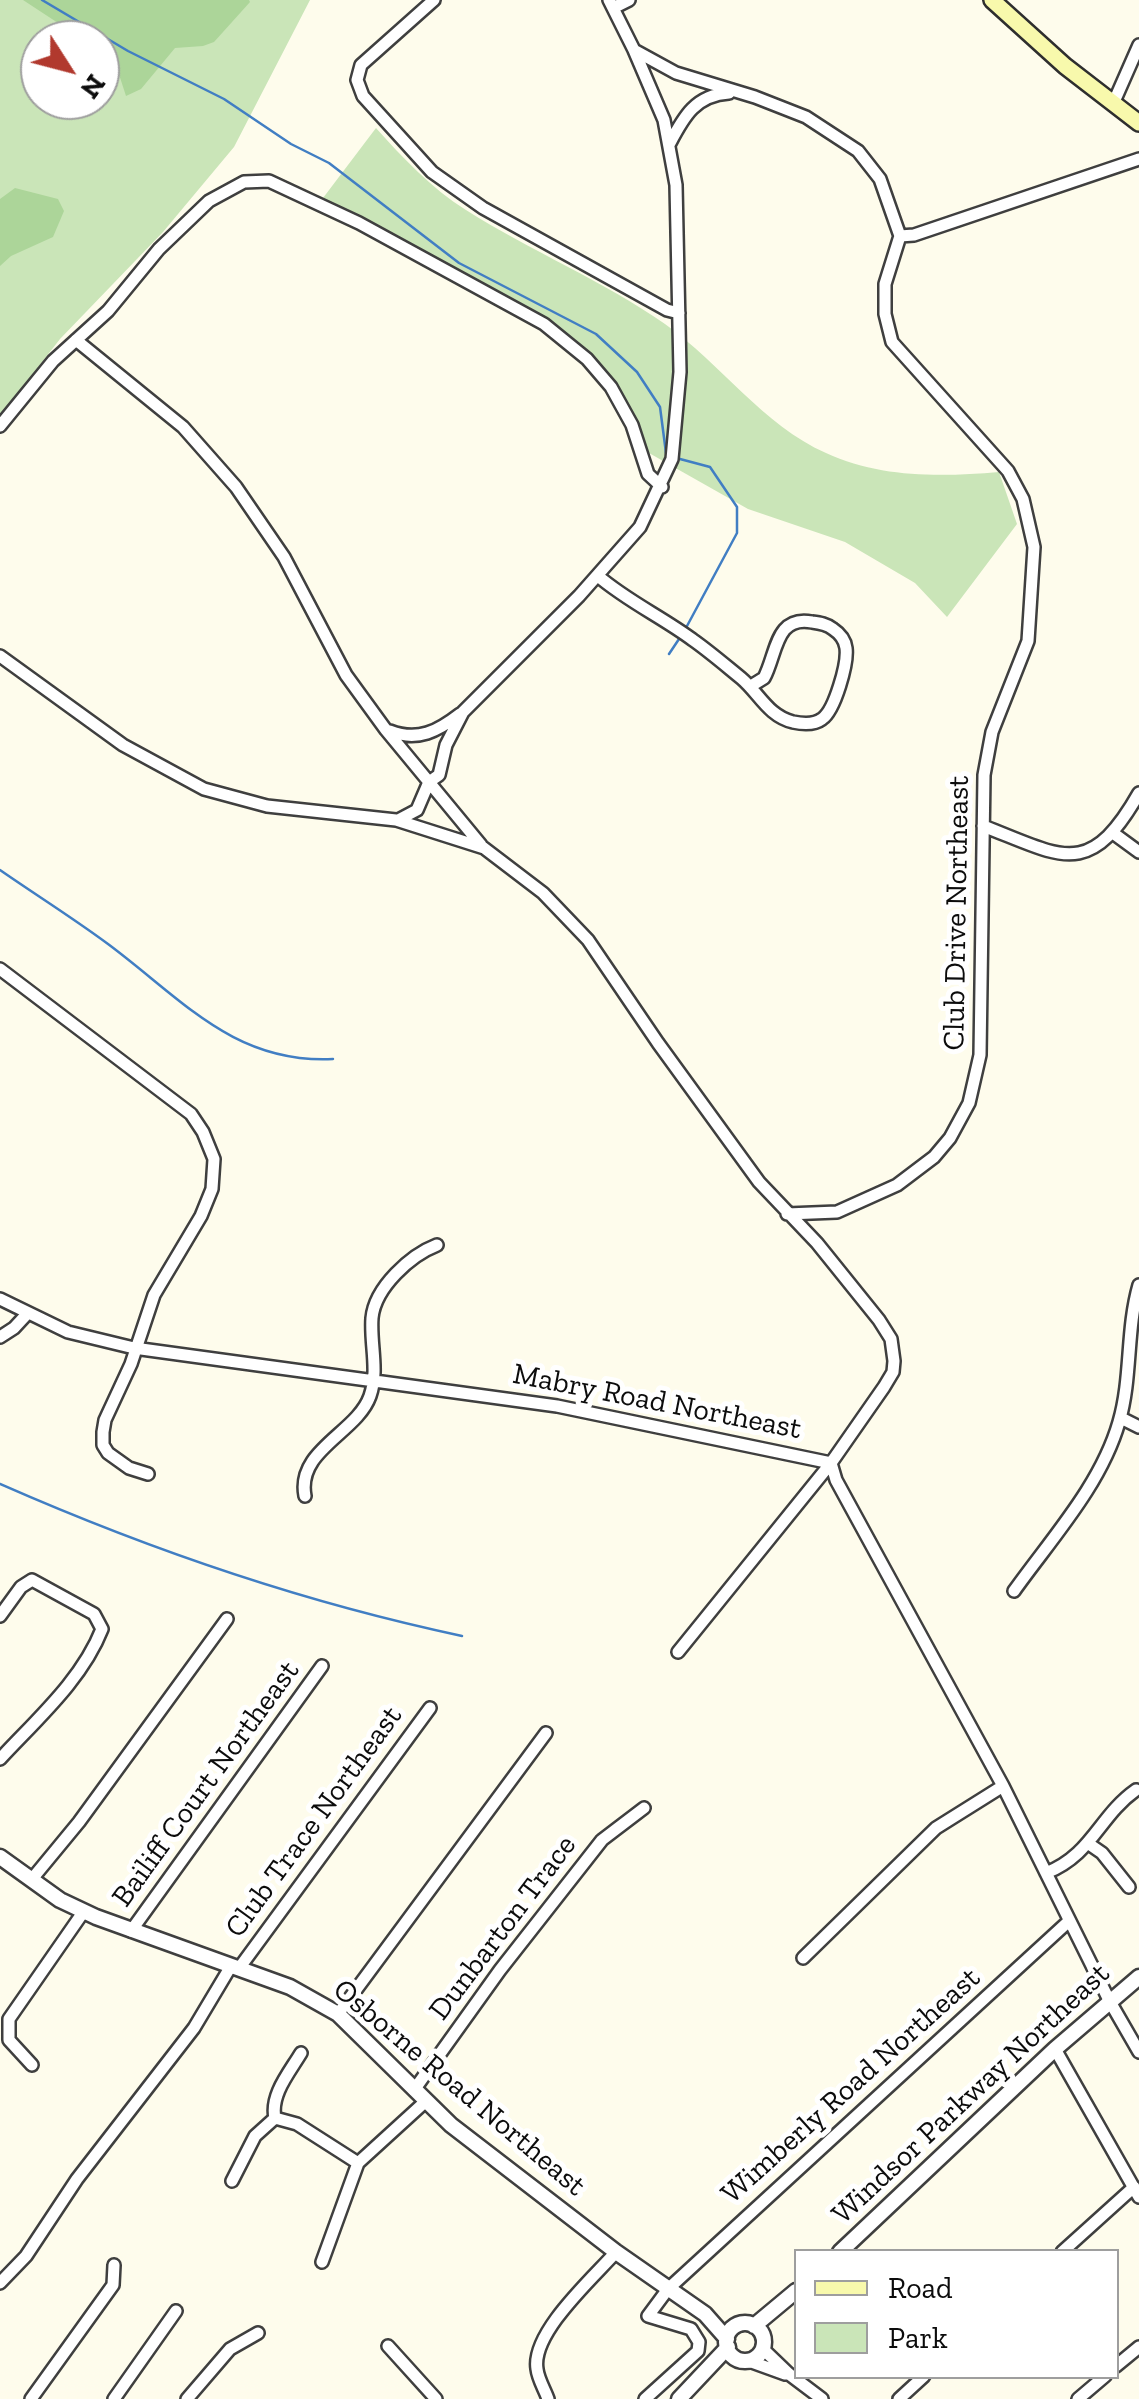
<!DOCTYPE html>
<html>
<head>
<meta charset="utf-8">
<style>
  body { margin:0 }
  #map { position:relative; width:1139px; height:2399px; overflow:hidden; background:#fefcec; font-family:"Zilla Slab",serif }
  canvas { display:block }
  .legend { position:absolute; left:794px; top:2249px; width:325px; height:130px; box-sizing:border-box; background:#fff; border:2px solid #9e9e9e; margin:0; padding:12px 18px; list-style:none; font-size:30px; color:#0c0c0c }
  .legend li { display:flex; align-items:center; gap:20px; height:50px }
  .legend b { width:50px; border:2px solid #9e9e9e }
  .north { position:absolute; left:20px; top:20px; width:100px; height:100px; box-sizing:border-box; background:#fff; border:2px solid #9e9e9e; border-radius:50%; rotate:126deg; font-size:28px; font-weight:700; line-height:40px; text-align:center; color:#0c0c0c }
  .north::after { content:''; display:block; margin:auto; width:35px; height:45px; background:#b1392e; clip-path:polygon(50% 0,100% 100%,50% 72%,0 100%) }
</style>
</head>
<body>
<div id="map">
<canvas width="1139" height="2399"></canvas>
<ul class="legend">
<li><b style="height:12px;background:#f8f9ac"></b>Road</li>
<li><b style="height:28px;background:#cae5b8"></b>Park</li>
</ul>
<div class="north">N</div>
</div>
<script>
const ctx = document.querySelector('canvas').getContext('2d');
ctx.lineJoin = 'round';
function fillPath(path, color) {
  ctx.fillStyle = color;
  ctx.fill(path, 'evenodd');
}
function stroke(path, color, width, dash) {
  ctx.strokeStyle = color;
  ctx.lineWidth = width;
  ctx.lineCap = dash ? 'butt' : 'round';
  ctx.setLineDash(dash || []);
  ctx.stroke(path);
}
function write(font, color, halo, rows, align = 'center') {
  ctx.font = font + ' "Zilla Slab",serif';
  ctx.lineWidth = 10;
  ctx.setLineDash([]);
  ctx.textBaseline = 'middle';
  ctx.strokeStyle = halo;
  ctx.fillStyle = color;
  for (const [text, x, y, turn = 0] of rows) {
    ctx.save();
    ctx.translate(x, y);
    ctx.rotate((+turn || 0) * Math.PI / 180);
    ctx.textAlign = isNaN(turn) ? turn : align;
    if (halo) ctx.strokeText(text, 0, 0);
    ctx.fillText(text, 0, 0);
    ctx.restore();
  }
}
fillPath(new Path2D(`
  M0,0H310L234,147L163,232L60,339L0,416ZM40,40H100V100H40Z
  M376,128C403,158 431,188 466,210C529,250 605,282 665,324C721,364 763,425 826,453C880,478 940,477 999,472L1017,524L947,617L915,583L845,542L748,509L649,453L602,365L547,319L323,198Z`), '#cae5b8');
fillPath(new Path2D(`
  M23,0H249L250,2L214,42L203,46L175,48L141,89L126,96L114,59L100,50V40H84Z
  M15,188L58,199L64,211L53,237L11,256L0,266V199Z`), '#acd599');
stroke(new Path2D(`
  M42,0L128,51L224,99L291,144L329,163L459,263L596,334L637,372L660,407L666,453
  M680,459L710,467L737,507V533L687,626
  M669,654L679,639
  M0,870C36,895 73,918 108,944C182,999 234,1064 333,1059
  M0,1484C150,1550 301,1602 462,1636`), '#417ec3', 2.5);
const minor = new Path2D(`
  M434,0L361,65L357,80L363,96L432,172L483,208L667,310L679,313
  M609,0L634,50L676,73L755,97L806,117L858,151L880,179L900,236L885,284V314L892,342L1008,471L1023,499L1034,547L1028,641L992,732L984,775L980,1055L969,1103L950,1138L934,1157L897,1185L837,1212L787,1214
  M613,8L629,0
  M1113,104L1139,45
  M670,143C684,116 696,95 729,93
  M900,236L914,235L1139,159
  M76,340L183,427L236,487L284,557L346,675L386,730L481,845
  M0,426L53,361L108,311L159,249L209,201L244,182L269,181L359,223L544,324L587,359L611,387L632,425L648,474L662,487
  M598,576C627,601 662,617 693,640C710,652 725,665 741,678C759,693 768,716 793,722C803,724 814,725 822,719C835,710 848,663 846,648C845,640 839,633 833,629C827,624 820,623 812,622C775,615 777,654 764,678L751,686
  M0,656L123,745L204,789L267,806L396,820L484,848L543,893L588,940L658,1043L759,1182L817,1243L879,1320L891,1339L894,1361L893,1372L884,1387L831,1463L678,1652
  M390,731C418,742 438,731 460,714
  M429,782L439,775L446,745L463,712L579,596L640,527L672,459L680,372L676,185L664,120L634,50
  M400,819L417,810L429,782
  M983,826C1061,856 1089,881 1139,793
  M1113,833L1139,852
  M0,969L191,1114L203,1132L214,1159L212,1189L201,1216L154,1295L131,1364L105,1420L103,1432V1445L108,1453L129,1468L148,1474
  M0,1299L68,1332L134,1348L557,1406L831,1463
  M0,1337L14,1328L27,1314
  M1121,1418L1139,1427
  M831,1463L836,1480L1003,1786L1109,2000L1139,2052
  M305,1496C296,1450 357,1433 370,1396C379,1370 370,1344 372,1318C375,1287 411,1255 437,1245
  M1014,1591C1051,1539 1101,1485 1119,1422C1132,1378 1126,1330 1139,1285
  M0,1616L21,1587L32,1580L94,1614L102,1629C82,1680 36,1720 0,1759
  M1089,1844L1102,1853L1129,1887
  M1046,1873C1092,1855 1099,1816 1136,1790
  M32,1879L79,1822L227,1619
  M131,1931L322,1666
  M803,1958L936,1828L1003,1786
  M240,1967L430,1708
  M338,2014L546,1733
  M1055,2049L1139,2197
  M32,2065L9,2040V2019L84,1911
  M414,2090L500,1970L602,1840L644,1808
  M275,2118C270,2095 289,2073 301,2053
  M232,2181L255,2136L275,2118L297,2124L358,2163
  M1062,2252L1134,2187
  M322,2262L358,2163L426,2101
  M0,2283L26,2256L77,2179L194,2028L231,1966
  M388,2346L436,2399
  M763,2349L789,2374L822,2399
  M749,2361L785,2374
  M1116,2366L1139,2347
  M31,2399L113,2285L114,2265
  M114,2399L176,2311
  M187,2399L230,2349L258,2333
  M548,2399C545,2390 538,2379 537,2369C531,2333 593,2278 616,2252
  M645,2399L698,2351L699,2342L691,2329L648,2316L668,2289L1069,1921
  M899,2399L924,2376
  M1078,2399L1105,2376`);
const tertiary = new Path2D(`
  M0,1857L60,1900L96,1917L290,1987L338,2014L451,2125L616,2252L705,2314L727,2339
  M840,2252L1055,2049L1139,1977
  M726 2342a19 19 0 1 1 38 0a19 19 0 1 1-38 0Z
  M754,2326L796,2291
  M679,2399L728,2347`);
const secondary = new Path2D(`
  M992,0L1065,66L1139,123`);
stroke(minor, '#3f3f3f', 16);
stroke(tertiary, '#3f3f3f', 19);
stroke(secondary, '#2e2e2e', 20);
stroke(minor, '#fff', 11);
stroke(tertiary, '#fff', 14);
stroke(secondary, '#f8f9ac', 15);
write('30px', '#0c0c0c', '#fff', [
  ["Club Drive Northeast",957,913,-89],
  ["Mabry Road Northeast",657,1402,11],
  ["Bailiff Court Northeast",206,1784,-54],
  ["Club Trace Northeast",314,1822,-54],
  ["Dunbarton Trace",503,1928,-53],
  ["Wimberly Road Northeast",851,2086,-42],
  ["Osborne Road Northeast",459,2088,40],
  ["Windsor Parkway Northeast",971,2094,-43]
]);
</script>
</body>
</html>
